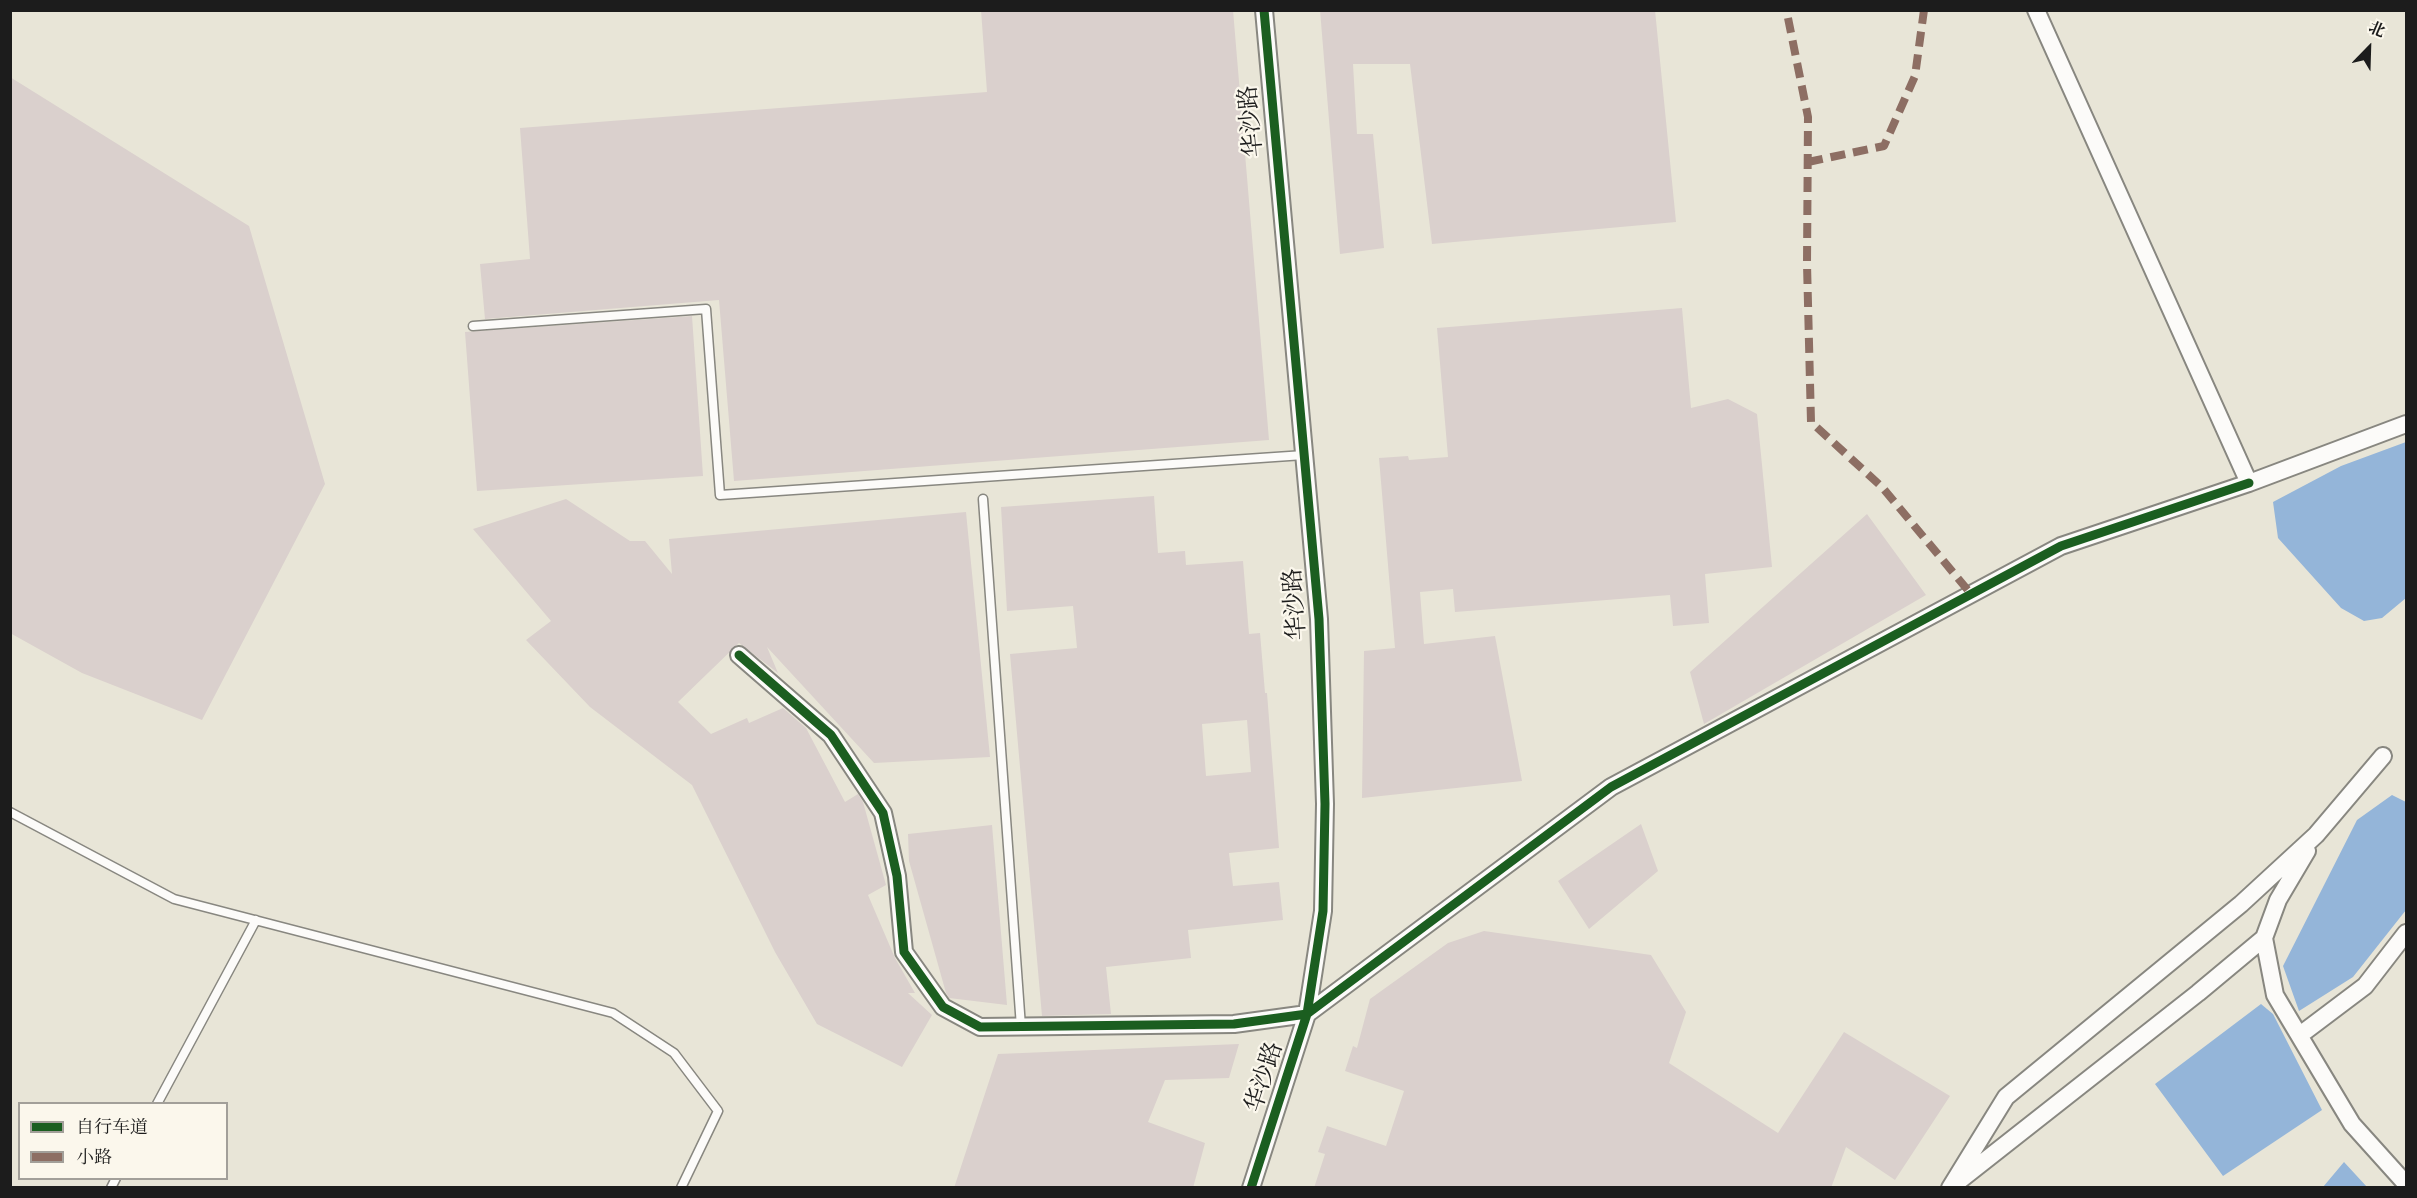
<!DOCTYPE html>
<html>
<head>
<meta charset="utf-8">
<style>
  body { margin:0 }
  #map { position:relative; width:2417px; height:1198px; overflow:hidden; background:#e8e5d7; font-family:"Sorts Mill Goudy","Noto Serif SC",serif }
  canvas { display:block }
  .frame { position:absolute; inset:0; border:12px solid #1c1c1c; pointer-events:none }
  .legend { position:absolute; left:18px; top:1102px; width:210px; height:78px; box-sizing:border-box; background:#fbf7ec; border:2px solid #a29f99; margin:0; padding:8px 10px; list-style:none; font-size:18px; color:#1c1c1c }
  .legend li { display:flex; align-items:center; gap:12px; height:30px }
  .legend b { width:30px; border:2px solid #a29f99 }
  .north { position:absolute; left:2339px; top:18px; width:60px; height:60px; -webkit-text-stroke:4px #fbf7ec; paint-order:stroke; rotate:23deg; font-size:16px; font-weight:700; line-height:24px; text-align:center; color:#1c1c1c }
  .north::after { content:''; display:block; margin:auto; width:21px; height:27px; background:#1c1c1c; clip-path:polygon(50% 0,100% 100%,50% 72%,0 100%) }
</style>
</head>
<body>
<div id="map">
<canvas width="2417" height="1198"></canvas>
<div class="frame"></div>
<ul class="legend">
<li><b style="height:8px;background:#1b5e20"></b>自行车道</li>
<li><b style="height:8px;background:#8d6e63"></b>小路</li>
</ul>
<div class="north">北</div>
</div>
<script>
const ctx = document.querySelector('canvas').getContext('2d');
ctx.lineJoin = 'round';
function fillPath(path, color) {
  ctx.fillStyle = color;
  ctx.fill(path, 'evenodd');
}
function stroke(path, color, width, dash) {
  ctx.strokeStyle = color;
  ctx.lineWidth = width;
  ctx.lineCap = dash ? 'butt' : 'round';
  ctx.setLineDash(dash || []);
  ctx.stroke(path);
}
function write(font, color, halo, rows, align = 'center') {
  ctx.font = font + ' "Sorts Mill Goudy","Noto Serif SC",serif';
  ctx.lineWidth = 4.5;
  ctx.setLineDash([]);
  ctx.textBaseline = 'middle';
  ctx.strokeStyle = halo;
  ctx.fillStyle = color;
  for (const [text, x, y, turn = 0] of rows) {
    ctx.save();
    ctx.translate(x, y);
    ctx.rotate((+turn || 0) * Math.PI / 180);
    ctx.textAlign = isNaN(turn) ? turn : align;
    if (halo) ctx.strokeText(text, 0, 0);
    ctx.fillText(text, 0, 0);
    ctx.restore();
  }
}
fillPath(new Path2D(`
  M2406,442V598L2382,618L2364,621L2341,608L2278,538L2273,502L2341,466Z
  M2392,795L2406,802V910L2353,977L2299,1011L2283,966L2357,820Z
  M2261,1004L2273,1014L2322,1110L2223,1176L2155,1084Z
  M2344,1162L2367,1187H2323Z`), '#94b5d9');
fillPath(new Path2D(`
  M981,10H1233L1269,440L734,481L719,300L485,319L480,264L530,259L520,128L987,92Z
  M1320,10H1655L1676,222L1432,244L1410,64H1353L1357,134H1373L1384,248L1340,254Z
  M10,77L249,226L325,484L202,720L82,673L10,633Z
  M1682,308L1691,408L1728,399L1757,414L1772,567L1705,574L1709,623L1673,626L1670,595L1455,612L1453,589L1420,592L1424,644L1495,636L1522,781L1362,798L1364,651L1395,648L1379,458L1408,456L1409,460L1448,457L1437,328Z
  M692,316L703,476L477,491L465,332Z
  M1154,496L1158,553L1185,551L1186,565L1243,561L1249,634L1260,633L1265,693H1267L1279,848L1229,853L1233,886L1279,882L1283,920L1188,930L1191,958L1106,967L1111,1014L1042,1016L1010,654L1077,648L1073,606L1007,611L1001,507ZM1247,720L1251,772L1206,776L1202,724Z
  M566,499L630,541H645L672,574L669,539L966,512L990,757L874,763L767,647L778,673L739,643L678,702L711,734L747,718L749,723L783,708L806,728L845,802L858,794L863,802L886,885L868,895L895,958L915,993H908L932,1015L902,1067L817,1024L775,952L692,785L590,707L526,640L551,621L473,529Z
  M1867,514L1926,595L1704,724L1690,672Z
  M1641,824L1658,871L1589,929L1558,881Z
  M992,825L1007,1005L949,998L946,993L909,861L908,834Z
  M1484,931L1651,955L1686,1012L1669,1063L1778,1133L1844,1032L1950,1096L1895,1180L1846,1147L1831,1188H1314L1325,1154L1318,1152L1327,1126L1386,1146L1404,1091L1345,1071L1353,1046L1357,1048L1370,999L1448,943Z
  M1239,1044L1229,1078L1165,1080L1148,1122L1205,1143L1193,1188H954L998,1054Z`), '#dad0cd');
const service = new Path2D(`
  M473,326L706,309L720,495L1304,455
  M983,499L1021,1027
  M10,812L174,899L613,1013L674,1053L718,1111L681,1188
  M157,1104L256,920
  M111,1188L116,1178`);
const minor = new Path2D(`
  M2036,10L2249,483L2406,424
  M739,655L831,735L883,813L897,876L904,952L943,1007L980,1027L1234,1024L1307,1014L1611,787L2061,546L2249,483
  M2307,851L2278,900L2264,938L2275,995L2352,1124L2406,1184
  M2300,1035L2365,986L2406,933
  M1959,1181L2198,993L2264,938
  M1251,1188L1307,1014L1323,911L1325,804L1319,619L1264,10
  M1950,1188L2006,1097L2241,904L2316,835L2383,756`);
stroke(service, '#888780', 11);
stroke(minor, '#888780', 20);
stroke(service, '#fcfbf9', 8);
stroke(minor, '#fcfbf9', 16);
stroke(new Path2D(`
  M1788,18L1808,117L1807,264L1811,422L1882,487L1971,594
  M1808,162L1884,146L1915,76L1924,10`), '#8d6e63', 8, [15, 8]);
stroke(new Path2D(`
  M739,655L831,735L883,813L897,876L904,952L943,1007L980,1027L1234,1024L1307,1014L1611,787L2061,546L2249,483
  M1251,1188L1307,1014L1323,911L1325,804L1319,619L1264,10`), '#1b5e20', 9);
write('24px', '#1c1c1c', '#fbf7ec', [
  ["华沙路",1254,121,-95],
  ["华沙路",1298,604,-94],
  ["华沙路",1267,1078,-72]
]);
</script>
</body>
</html>
